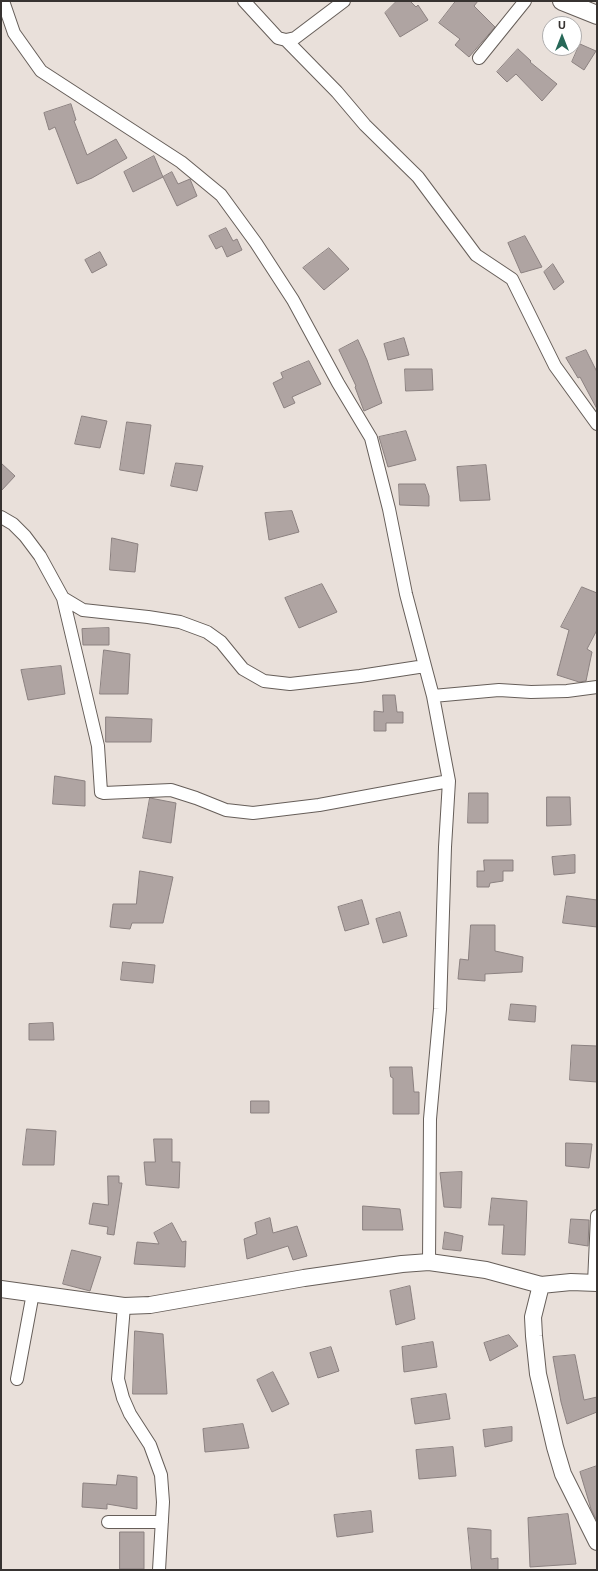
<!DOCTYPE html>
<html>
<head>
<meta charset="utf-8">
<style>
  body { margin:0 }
  #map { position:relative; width:598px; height:1571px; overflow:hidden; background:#e9e0da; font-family:"Open Sans",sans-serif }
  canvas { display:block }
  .frame { position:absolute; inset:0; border:2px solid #373331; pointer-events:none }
  .north { position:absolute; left:542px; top:16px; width:40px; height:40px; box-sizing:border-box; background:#fff; border:1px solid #afadad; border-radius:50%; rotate:0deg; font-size:11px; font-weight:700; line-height:16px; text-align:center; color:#373331 }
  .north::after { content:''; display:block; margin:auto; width:14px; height:18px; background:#276858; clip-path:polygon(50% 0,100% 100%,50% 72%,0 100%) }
</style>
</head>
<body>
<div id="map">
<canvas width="598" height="1571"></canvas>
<div class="frame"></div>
<div class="north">U</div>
</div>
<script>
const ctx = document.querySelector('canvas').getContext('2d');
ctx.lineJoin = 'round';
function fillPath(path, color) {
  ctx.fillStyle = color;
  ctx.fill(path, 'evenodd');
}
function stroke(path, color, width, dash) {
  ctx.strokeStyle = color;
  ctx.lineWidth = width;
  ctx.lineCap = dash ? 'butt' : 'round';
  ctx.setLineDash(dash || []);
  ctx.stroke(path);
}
const building = new Path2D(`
  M397,1H410L416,7L418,5L428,20L400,37L385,13Z
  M456,1H478L474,6L495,27L469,57L455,45L460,39L439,23Z
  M580,44L596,51L584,70L572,62Z
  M518,49L531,61L530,62L557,84L542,101L516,74L507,82L497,72Z
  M71,104L76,120L74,121L87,155L116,139L127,158L92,178L77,184L55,127L49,130L44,113Z
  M154,156L163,177L133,192L124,172Z
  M172,172L178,184L190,179L197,196L177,206L163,177Z
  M226,228L233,241L237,239L242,250L227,257L222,246L216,249L209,236Z
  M525,236L542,267L521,273L508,243Z
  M329,248L349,269L324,290L303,268Z
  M100,252L107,265L92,273L85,260Z
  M553,264L564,282L554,290L544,272Z
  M404,338L409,355L388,360L384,344Z
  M358,340L367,360L382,403L364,411L355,387L356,386L339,350Z
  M586,350L597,372V409L580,377L578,378L566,358Z
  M309,361L321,384L292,397L295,403L284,408L273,383L283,378L281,373Z
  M405,369H432L433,390L406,391Z
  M82,416L107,421L100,448L75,444Z
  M127,422L151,425L144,474L120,470Z
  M406,431L416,460L388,467L379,437Z
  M1,463L15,476L1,491Z
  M176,463L203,466L197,491L171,486Z
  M486,465L490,500L460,501L457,467Z
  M399,484H425L429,496V506L400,505Z
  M292,511L299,532L269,540L265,513Z
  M112,538L138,544L135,572L110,570Z
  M322,584L337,612L299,628L285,598Z
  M582,587L597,593V630L587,649L592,652L586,681L579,682L557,675L569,630L561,627Z
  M109,628V645H83L82,629Z
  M104,650L130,654L128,694H100Z
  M61,666L65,694L28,700L21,670Z
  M383,695H395L397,712H403V723H386V731H374V711L383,712Z
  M106,717L152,719L151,742H106Z
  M55,776L85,781V806L53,804Z
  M469,793H488V823H468Z
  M547,797H570L571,825L547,826Z
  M150,798L176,803L171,843L143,838Z
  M575,855V873L554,875L552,857Z
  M484,860H513V871H503V881L490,883L489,887H477V871H484Z
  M140,871L173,877L163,923H132L130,929L110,927L113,904H136Z
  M567,896L597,900V927L563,923Z
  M362,900L369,924L345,931L338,907Z
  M400,912L407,936L383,943L376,919Z
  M471,925H495V951L523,957L522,972L485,974V981L458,979L460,959L468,960Z
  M123,962L155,965L153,983L121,980Z
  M511,1004L536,1006L535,1022L509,1020Z
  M53,1023L54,1040H29V1024Z
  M572,1045L597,1046V1082L570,1080Z
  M390,1067H412L414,1092H419V1114H393V1078L391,1077Z
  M251,1101H269V1113H251Z
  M27,1129L56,1131L54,1165H23Z
  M154,1139H172V1162H180L179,1188L146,1185L144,1162H155Z
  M566,1143L592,1144L589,1168L566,1166Z
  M462,1172L461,1208L444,1207L440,1173Z
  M108,1176H119V1183H122L114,1235L107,1234L108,1227L89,1224L93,1203L108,1205Z
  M492,1198L527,1201L525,1255L502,1254L504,1225H489Z
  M363,1206L400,1209L403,1230H363Z
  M270,1218L273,1233L297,1226L307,1256L293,1260L288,1246L247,1259L244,1239L257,1234L255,1223Z
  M571,1219L589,1220L588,1246L569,1243Z
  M172,1223L182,1242L186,1241L185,1267L134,1264L137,1242L159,1244L154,1233Z
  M445,1232L463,1236L461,1251L443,1249Z
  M72,1250L101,1257L90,1291L63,1284Z
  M410,1286L415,1319L396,1325L390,1291Z
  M135,1331L163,1334L167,1394H133Z
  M509,1335L518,1346L490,1361L484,1343Z
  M433,1342L437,1367L404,1372L402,1347Z
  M331,1347L339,1371L318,1378L310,1353Z
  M575,1355L584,1400L597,1397V1412L567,1424L561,1402L553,1357Z
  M273,1372L289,1404L272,1412L257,1380Z
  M446,1394L450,1419L415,1424L411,1399Z
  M243,1424L249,1448L205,1452L203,1429Z
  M512,1427V1441L485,1447L483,1430Z
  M453,1447L456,1476L419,1479L416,1450Z
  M597,1466V1519H596L591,1509L580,1472Z
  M118,1475L137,1477V1509L107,1504V1509L82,1507L83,1483L116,1485Z
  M371,1511L373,1532L337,1537L334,1515Z
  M568,1514L576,1564L530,1567L528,1518Z
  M468,1528L491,1530V1559L498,1558V1570H472Z
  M120,1532H144V1569H120Z`);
fillPath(building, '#afa4a2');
stroke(building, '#8b8180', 1);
const minor = new Path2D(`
  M3,1L14,33L41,71L181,162L221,195L256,243L293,300L338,383L371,438L389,509L406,594L425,666
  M244,1L278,38L286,40L295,38L344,1
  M286,40L337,92L365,125L418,177L476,255L512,279L555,366L597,424
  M479,58L525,1
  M1,517L13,524L25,536L40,556L63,598L83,610L148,617L180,622L207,632L221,642L243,669L264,681L290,684L360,676L425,666L433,696L449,781L445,847L440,1009L430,1119L429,1262
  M63,598L98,746L101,792L104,793L171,790L196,798L226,810L253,813L319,805L449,781
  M433,696L499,690L531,692L567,691L597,687
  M594,1283L597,1216
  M124,1306L118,1379L123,1398L130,1414L150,1445L161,1475L163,1502L159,1570
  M17,1379L33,1293
  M108,1522H162`);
const tertiary = new Path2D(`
  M541,1285L533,1317L534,1336L538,1374L555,1447L563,1474L597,1542
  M1,1289L124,1306L150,1305L304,1278L402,1264L429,1262L486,1270L541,1285L571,1282L597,1283`);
const secondary = new Path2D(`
  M562,1L597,15`);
stroke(minor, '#665e59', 14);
stroke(tertiary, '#665e59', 18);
stroke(secondary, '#665e59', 20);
stroke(minor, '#fff', 12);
stroke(tertiary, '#fff', 16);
stroke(secondary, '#fff', 18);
</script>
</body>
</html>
